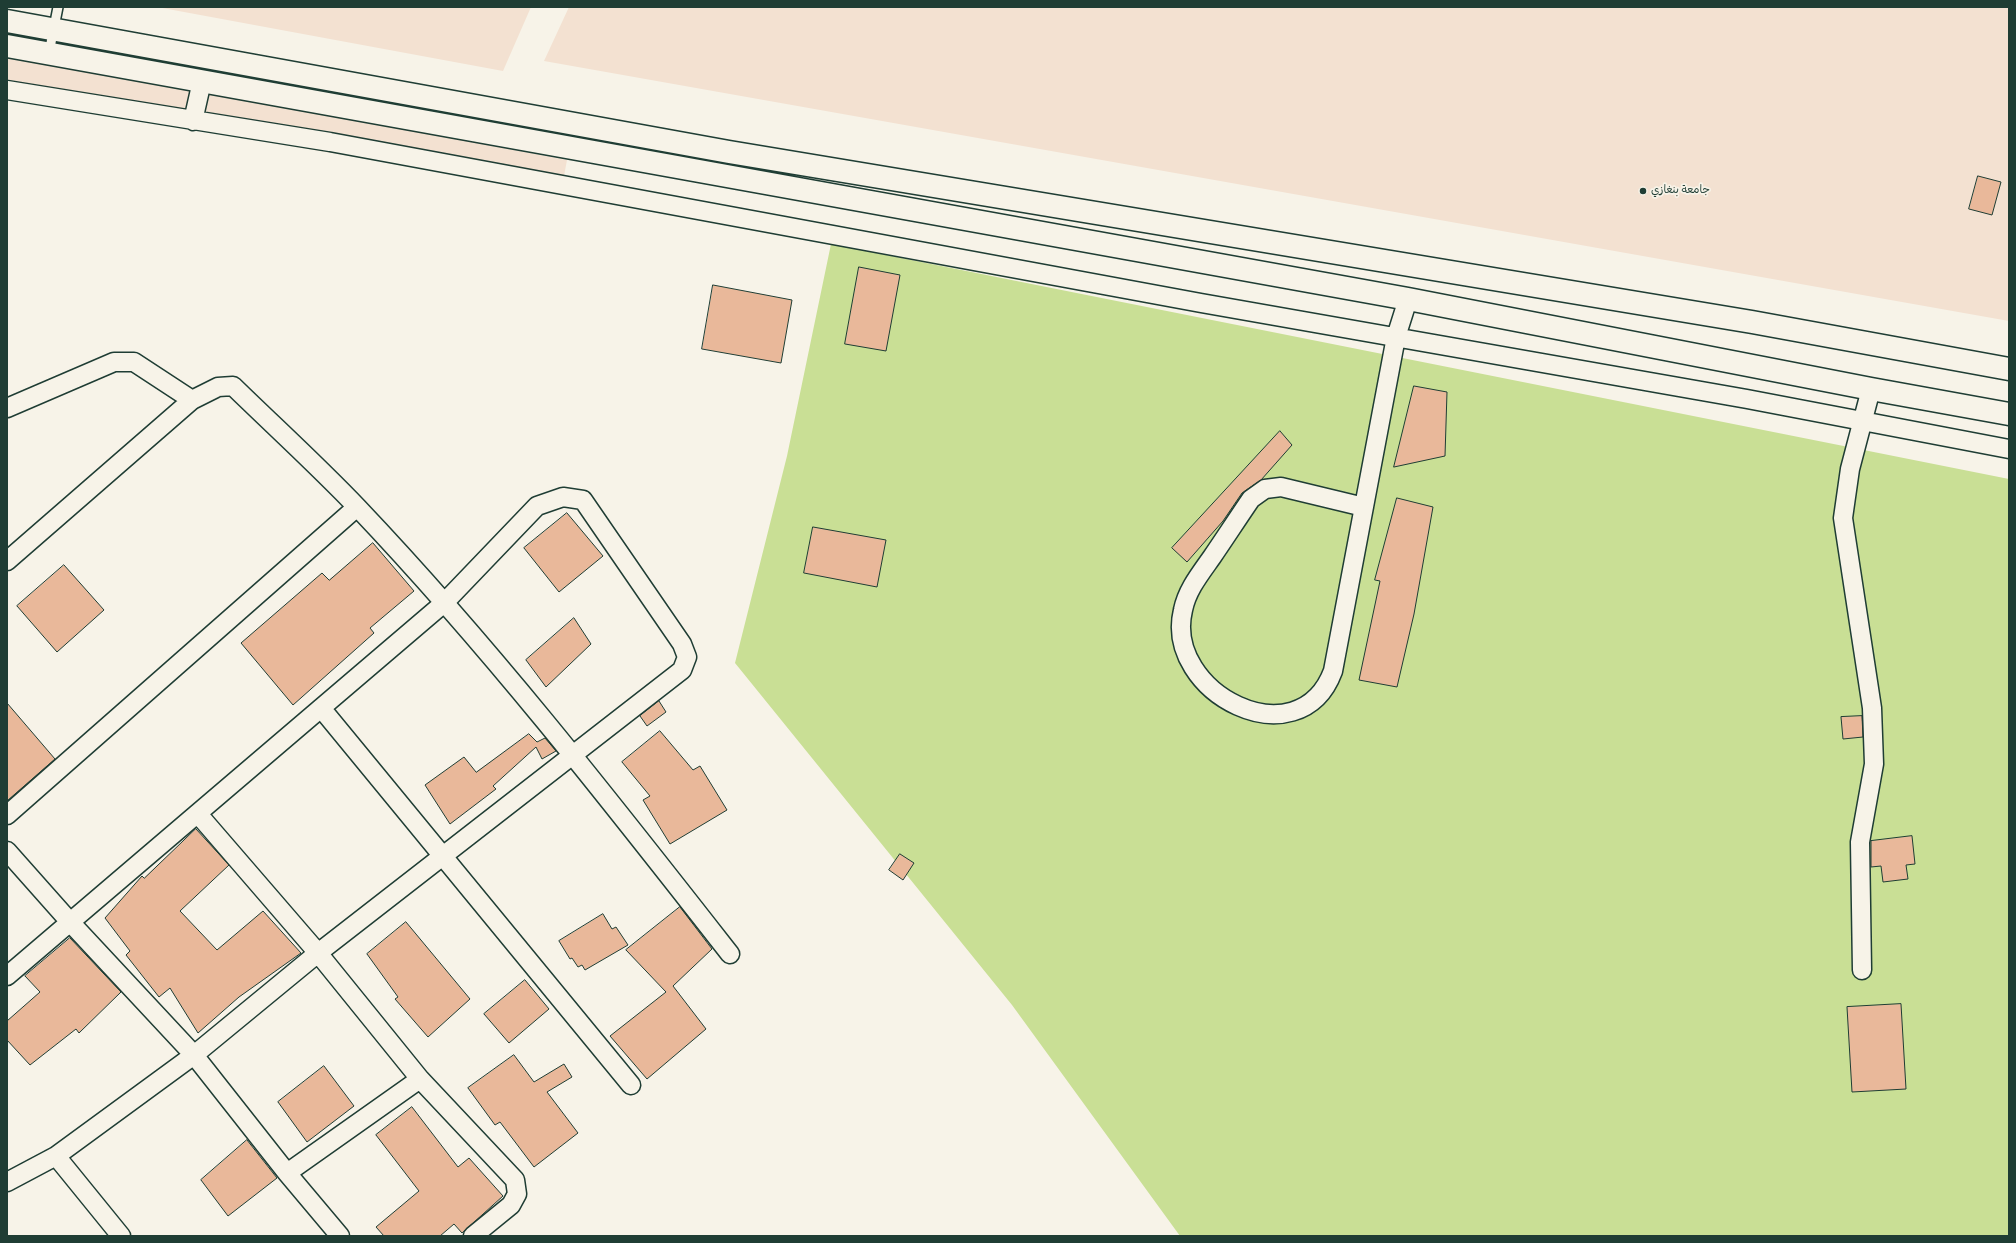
<!DOCTYPE html>
<html>
<head>
<meta charset="utf-8">
<style>
  body { margin:0 }
  #map { position:relative; width:2016px; height:1243px; overflow:hidden; background:#f7f3e8; font-family:"Gochi Hand",sans-serif }
  canvas { display:block }
  .frame { position:absolute; inset:0; border:8px solid #1f3d34; pointer-events:none }
</style>
</head>
<body>
<div id="map">
<canvas width="2016" height="1243"></canvas>
<div class="frame"></div>
</div>
<script>
const ctx = document.querySelector('canvas').getContext('2d');
ctx.lineJoin = 'round';
function fillPath(path, color) {
  ctx.fillStyle = color;
  ctx.fill(path, 'evenodd');
}
function stroke(path, color, width, dash) {
  ctx.strokeStyle = color;
  ctx.lineWidth = width;
  ctx.lineCap = dash ? 'butt' : 'round';
  ctx.setLineDash(dash || []);
  ctx.stroke(path);
}
function write(font, color, halo, rows, align = 'center') {
  ctx.font = font + ' "Gochi Hand","Playpen Sans Arabic",sans-serif';
  ctx.lineWidth = 3.5;
  ctx.setLineDash([]);
  ctx.textBaseline = 'middle';
  ctx.strokeStyle = halo;
  ctx.fillStyle = color;
  for (const [text, x, y, turn = 0] of rows) {
    ctx.save();
    ctx.translate(x, y);
    ctx.rotate((+turn || 0) * Math.PI / 180);
    ctx.textAlign = isNaN(turn) ? turn : align;
    if (halo) ctx.strokeText(text, 0, 0);
    ctx.fillText(text, 0, 0);
    ctx.restore();
  }
}
fillPath(new Path2D(`
  M157,7H531L503,71Z
  M569,7H2009V321L544,61Z
  M7,54L567,160L561,192L7,98Z`), '#f3e1d1');
fillPath(new Path2D(`
  M831,244L2009,479V1236H1180L1012,1005L735,663L787,456Z`), '#c9df95');
const building = new Path2D(`
  M1978,176L2001,182L1992,215L1969,209Z
  M859,267L900,275L886,351L845,344Z
  M713,285L792,300L781,363L702,349Z
  M1414,386L1447,392L1445,456L1394,467Z
  M1280,431L1292,445L1261,480L1242,493L1223,521L1187,562L1172,548Z
  M1397,498L1433,507L1414,614L1397,687L1359,680L1380,581L1375,580Z
  M567,513L603,556L559,592L524,548Z
  M813,527L886,540L877,587L804,573Z
  M373,543L414,591L370,628L374,633L293,705L241,643L322,573L329,580Z
  M64,565L104,610L57,652L17,606Z
  M574,618L591,644L546,687L526,660Z
  M659,701L666,712L647,726L640,716Z
  M7,703L55,759L7,801Z
  M1862,716L1863,737L1843,739L1841,717Z
  M660,731L693,770L700,766L727,810L670,844L643,800L650,796L622,762Z
  M529,734L537,742L545,738L556,751L542,759L536,747L493,786L496,789L450,824L425,785L464,757L476,772Z
  M196,829L229,865L180,911L217,950L263,911L301,953L239,997L198,1033L170,988L159,997L126,955L130,951L105,918L142,876L144,878Z
  M1912,836L1915,864L1906,865L1908,879L1883,882L1881,866L1871,867V841Z
  M900,854L914,863L903,880L889,870Z
  M680,907L712,949L673,986L706,1029L647,1079L610,1036L666,992L626,950Z
  M603,914L612,929L616,927L628,945L585,970L582,965L578,967L572,958L570,959L559,941Z
  M406,922L470,999L428,1037L395,999L398,997L367,954Z
  M70,938L121,992L79,1033L76,1029L30,1065L7,1040V1021L40,992L25,976Z
  M525,980L549,1009L509,1043L484,1014Z
  M1901,1004L1906,1089L1852,1092L1847,1007Z
  M514,1055L534,1082L564,1064L572,1077L547,1092L578,1133L534,1167L500,1122L495,1125L468,1088Z
  M324,1066L354,1106L307,1142L278,1102Z
  M412,1107L458,1167L469,1158L503,1196L462,1233L454,1224L440,1236H384L376,1227L419,1191L376,1135Z
  M247,1140L277,1178L228,1216L201,1180Z`);
fillPath(building, '#e9b89a');
stroke(building, '#1f3d34', 1);
const lane = new Path2D(`
  M49,53L58,7`);
const street = new Path2D(`
  M7,90L330,142L1201,303L1747,399L2009,449
  M193,121L202,81
  M7,408L114,362H134L192,400
  M1364,507L1281,487L1265,489L1251,499C1238,518 1225,538 1212,557C1200,574 1187,590 1183,610C1163,693 1299,762 1333,671L1396,337L1408,299
  M7,561L192,400L218,387L233,386C274,426 318,466 358,508C491,648 611,802 730,954
  M321,708L631,1085
  M198,814L318,953L420,1079
  M7,815L357,507
  M7,851L70,922L194,1055L318,953L682,670L687,657L682,644L583,500L563,497L537,506L444,603L7,976
  M1862,970L1860,842L1874,764L1872,708L1843,518L1850,469L1871,389
  M56,1156L121,1236
  M287,1173L340,1236
  M7,1182L56,1156L194,1055L287,1173L420,1079L515,1180L517,1194L511,1205L473,1236`);
const highway = new Path2D(`
  M7,21L729,152L1752,322L2009,369
  M7,46L1408,299L1871,389L2009,414`);
stroke(lane, '#1f3d34', 12);
stroke(street, '#1f3d34', 21);
stroke(highway, '#1f3d34', 25);
stroke(lane, '#f7f3e8', 9);
stroke(street, '#f7f3e8', 18);
stroke(highway, '#f7f3e8', 22);
for (const [x, y, r, color] of [
  [1643,191,4,"#1f3d34"]
]) {
  const dot = new Path2D();
  dot.arc(x, y, r, 0, 2 * Math.PI);
  ctx.fillStyle = color;
  ctx.fill(dot);
  stroke(dot, '#f7f3e8', 1.5);
}
write('11px', '#1f3d34', '#f7f3e8', [
  ["جامعة بنغازي",1651,191]
], 'left');
</script>
</body>
</html>
